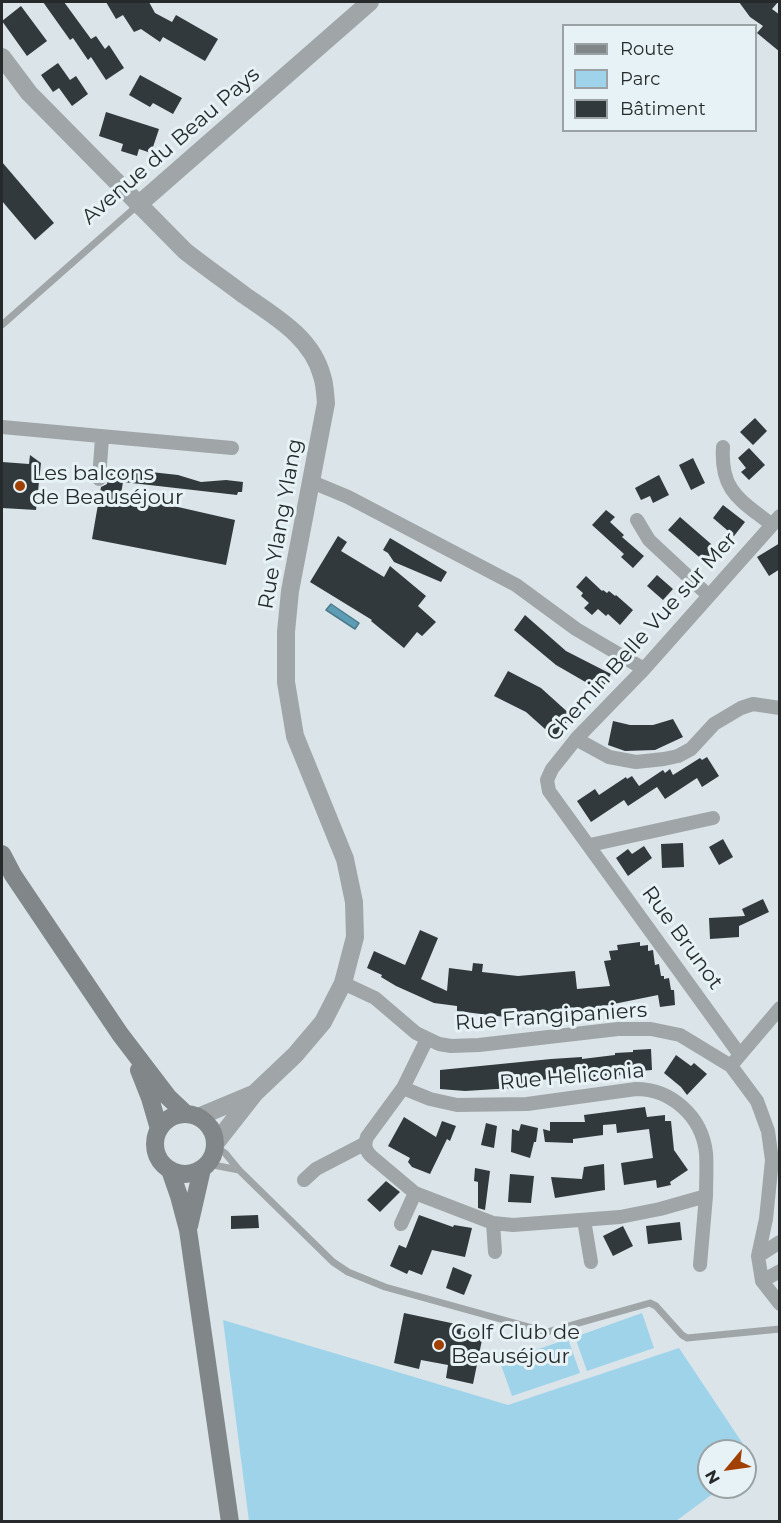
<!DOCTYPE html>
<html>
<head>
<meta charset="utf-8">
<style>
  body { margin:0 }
  #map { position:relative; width:781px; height:1523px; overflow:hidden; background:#dae4e9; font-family:Montserrat,sans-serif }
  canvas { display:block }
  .frame { position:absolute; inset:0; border:3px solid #262a2b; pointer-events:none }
  .legend { position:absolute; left:562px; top:24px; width:195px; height:108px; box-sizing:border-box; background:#e7f2f6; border:2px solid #9aa2a5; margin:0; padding:8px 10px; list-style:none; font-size:18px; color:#262a2b }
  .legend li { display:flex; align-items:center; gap:12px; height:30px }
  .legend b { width:30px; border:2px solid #9aa2a5 }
  .north { position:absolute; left:697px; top:1439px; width:60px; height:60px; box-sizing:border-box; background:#e7f2f6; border:2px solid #9aa2a5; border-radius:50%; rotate:241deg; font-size:16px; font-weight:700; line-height:24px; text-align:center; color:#262a2b }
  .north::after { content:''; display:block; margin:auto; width:21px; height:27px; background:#a13f00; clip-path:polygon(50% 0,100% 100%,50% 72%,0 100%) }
</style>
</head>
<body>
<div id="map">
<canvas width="781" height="1523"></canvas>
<div class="frame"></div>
<ul class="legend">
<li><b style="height:8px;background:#818789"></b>Route</li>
<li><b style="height:16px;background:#9ed3e9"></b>Parc</li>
<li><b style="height:16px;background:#31393c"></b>Bâtiment</li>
</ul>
<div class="north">N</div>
</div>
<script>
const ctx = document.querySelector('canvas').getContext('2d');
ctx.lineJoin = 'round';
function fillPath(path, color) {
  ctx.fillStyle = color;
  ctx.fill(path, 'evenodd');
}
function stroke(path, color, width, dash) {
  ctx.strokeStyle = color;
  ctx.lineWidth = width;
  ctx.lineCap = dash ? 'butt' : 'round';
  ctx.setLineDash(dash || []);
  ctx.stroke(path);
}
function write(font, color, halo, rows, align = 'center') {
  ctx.font = font + ' Montserrat,sans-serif';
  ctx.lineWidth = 6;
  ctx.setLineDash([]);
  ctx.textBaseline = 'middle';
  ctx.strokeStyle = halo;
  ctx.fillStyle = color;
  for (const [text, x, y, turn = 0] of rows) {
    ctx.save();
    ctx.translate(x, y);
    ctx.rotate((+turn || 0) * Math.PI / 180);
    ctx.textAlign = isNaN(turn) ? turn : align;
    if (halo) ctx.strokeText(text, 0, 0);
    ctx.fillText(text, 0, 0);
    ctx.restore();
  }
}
fillPath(new Path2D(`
  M642,1313L654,1348L587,1371L575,1337Z
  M223,1320L508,1405L679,1348L755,1462L745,1470V1451H709V1487H722L676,1521H249Z
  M568,1339L580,1373L512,1396L500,1362Z`), '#9ed3e9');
const water = new Path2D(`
  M331,604L359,623L355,629L326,610Z`);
fillPath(water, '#5c9cb4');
stroke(water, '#4c7a8b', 1.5);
fillPath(new Path2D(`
  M43,2H64L91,39L96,36L105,49L109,45L124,68L106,80L91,57L88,60L73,38L70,40Z
  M106,2H149L155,13L172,22L176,15L218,39L205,61L163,37L160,42L141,29L134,32L123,15L116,19Z
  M739,2H778L772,9L780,15V52L757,33L763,26L750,17Z
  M21,6L47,41L27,56L2,21Z
  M58,63L70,80L76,76L88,94L72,106L59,88L53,92L41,75Z
  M140,75L182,98L173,114L153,103L150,107L129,95Z
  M106,112L159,129L151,153L139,149L137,156L121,151L123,144L99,136Z
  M2,162L54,223L35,240L2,201Z
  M755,418L767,431L753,445L740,432Z
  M749,448L765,465L749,480L741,472L746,468L738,458Z
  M30,455L41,463L36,510L2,508V462L29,464Z
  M693,458L705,483L691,490L679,465Z
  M109,468L129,473L142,471L178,475L201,482L226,480L243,482L242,492H238L237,495L123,482L121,494L235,520L226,565L92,539L101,487L107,484Z
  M659,475L669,495L653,503L650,496L641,500L635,488Z
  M723,505L745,522L734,536L713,518Z
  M606,510L615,517L610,522L624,535L622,537L644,556L633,568L621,557L624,554L592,525Z
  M680,517L718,550L706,563L668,530Z
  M338,536L347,542L341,551L384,577L390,566L426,596L418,606L436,622L422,636L417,632L404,648L371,621L372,620L310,582Z
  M390,538L447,572L441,582L394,562L388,553L383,550Z
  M780,543V569L769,576L757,557Z
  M657,575L673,589L663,600L647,586Z
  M586,576L602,591L603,590L607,593L609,591L615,596L616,595L633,610L620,625L608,614L606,616L598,609L592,615L584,608L589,603L581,596L583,593L576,587Z
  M525,615L566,651L611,674L601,691L556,665L514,630Z
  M508,671L541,688L572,716L554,737L526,712L494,696Z
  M673,719L683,737L655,750L625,751L608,745L613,721L630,725H653Z
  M707,757L719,776L702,787L697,778L665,799L657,787L628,806L624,800L591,822L577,801L595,789L599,795L626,777L627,779L632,776L639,786L663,770L665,773L670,769L673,775L700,758L702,760Z
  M723,839L733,857L719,865L709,847Z
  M683,843L684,867L662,868L661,844Z
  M644,846L652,858L628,876L616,858L628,849L632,854Z
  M763,899L769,912L739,926V937L710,939L709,918L745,916L742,909Z
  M420,930L438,938L421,979L447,991L449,968L472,971L473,963L483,964L482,972L518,976L575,971L577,989L610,986L604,961L611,960L609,951L618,950L617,945L640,942V946L648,945V951L653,950L655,965L659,964L661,976H664V979L669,978L671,990H674L675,1005L660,1007L658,995L579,1011L527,1015L505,1017L457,1011V1006L434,1003L396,986L381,977L382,975L367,968L374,951L405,965Z
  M651,1049L652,1070L627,1072V1075L603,1076L604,1079L584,1080V1079H566V1077L533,1081V1086L513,1088L465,1091L440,1089V1070L551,1059L582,1057V1059L615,1055V1053L633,1052V1050Z
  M676,1055L691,1066L694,1063L707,1074L687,1095L681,1087L664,1073Z
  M645,1107L647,1117L665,1115V1121H671L674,1150L688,1170L670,1182L671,1185L657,1188L656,1180L624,1185L621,1163L653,1158L649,1129L617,1133L616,1124L603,1125V1135L573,1139V1143L545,1142L543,1129L550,1131V1122H585L584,1115Z
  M404,1117L436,1137L442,1121L456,1126L450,1141L447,1139L430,1174L412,1167L408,1162L410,1158L388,1146Z
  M486,1123L497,1126L494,1148L481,1145Z
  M521,1124L538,1128L536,1142H534L530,1158L511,1152L512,1129L519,1131Z
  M604,1164L605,1190L555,1198L551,1177L582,1179L584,1167Z
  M475,1168L490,1171L485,1210L478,1208V1182L474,1181Z
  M510,1174L534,1176L531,1203L508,1202Z
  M386,1181L400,1192L380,1212L367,1200Z
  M258,1215L259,1228L231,1229V1216Z
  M419,1215L453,1227L454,1225L472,1228L465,1257L432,1250L422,1275L409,1270L407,1274L390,1266L399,1245L406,1248Z
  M680,1222L682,1240L648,1244L646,1226Z
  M623,1226L633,1246L613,1256L603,1236Z
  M453,1267L472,1275L464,1295L446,1288Z
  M404,1313L484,1330L473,1384L446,1378L448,1365L421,1360L419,1369L394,1363Z`), '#31393c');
stroke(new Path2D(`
  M2,325L138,205
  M215,1146L225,1153L239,1170L333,1262L348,1272L385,1287L547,1332L650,1303L656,1306L682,1335L687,1338L780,1329
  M208,1164L239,1170`), '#a0a5a7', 7);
stroke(new Path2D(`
  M2,427L232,448
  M723,447C720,492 741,500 772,525
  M99,479L102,438
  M312,482L348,497L516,585L576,629L644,669
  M637,520L649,540L709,596
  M576,739L609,757L636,762L664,759L678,756L691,749L714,724L741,708L753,704L780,708
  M590,845L713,818
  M343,983L375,998L416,1033L439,1044L451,1046L479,1045L618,1029H651L680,1035L731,1066L757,1101L768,1131L772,1160L766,1219L758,1256L762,1281L780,1304
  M740,1055L549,791L547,780L552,769L576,739L644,669L780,516
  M734,1062L780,1008
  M403,1088L430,1099L457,1105L527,1104L636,1089C671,1089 702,1116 706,1153C707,1167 706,1182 706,1196L660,1209L620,1217L513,1225L493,1223L415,1193L371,1156C365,1150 364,1145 367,1137L403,1088L427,1039
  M304,1180L316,1169L364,1144
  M584,1220L591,1262
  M493,1223L495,1252
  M401,1224L415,1193
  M758,1256L780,1242
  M700,1265L706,1196
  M762,1281L780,1271`), '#a0a5a7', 14);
stroke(new Path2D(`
  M2,57L29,93L185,251C204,266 224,280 244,295C274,316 312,337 322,376C325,384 325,394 326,403L290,591L286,632V682L295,736L345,859L354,902L355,937L343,983L323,1022L295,1055L255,1093L215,1144
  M138,205L370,2
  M198,1117L253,1094`), '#a0a5a7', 18);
stroke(new Path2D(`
  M2,854L13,875L120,1034L168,1097L186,1114
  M139,1070L150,1098L159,1129
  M155 1144a30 30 0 1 1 60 0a30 30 0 1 1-60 0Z
  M170,1170L179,1196L188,1230L230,1522
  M189,1226L202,1169`), '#818789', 18);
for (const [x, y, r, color] of [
  [20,486,6,"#a13f00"],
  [439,1345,6,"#a13f00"]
]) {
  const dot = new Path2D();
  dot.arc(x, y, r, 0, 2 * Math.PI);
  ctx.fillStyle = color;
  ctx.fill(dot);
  stroke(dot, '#e7f2f6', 2);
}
write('21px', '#262a2b', '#e7f2f6', [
  ["Avenue du Beau Pays",171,146,-41],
  ["Rue Ylang Ylang",281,524,-80],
  ["Chemin Belle Vue sur Mer",642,637,-48],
  ["Rue Brunot",682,938,54],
  ["Rue Frangipaniers",551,1017,-4],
  ["Rue Heliconia",572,1077,-5]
]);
write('21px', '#262a2b', '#e7f2f6', [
  ["Les balcons",32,474],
  ["de Beauséjour",32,498],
  ["Golf Club de",451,1333],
  ["Beauséjour",451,1357]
], 'left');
</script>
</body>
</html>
